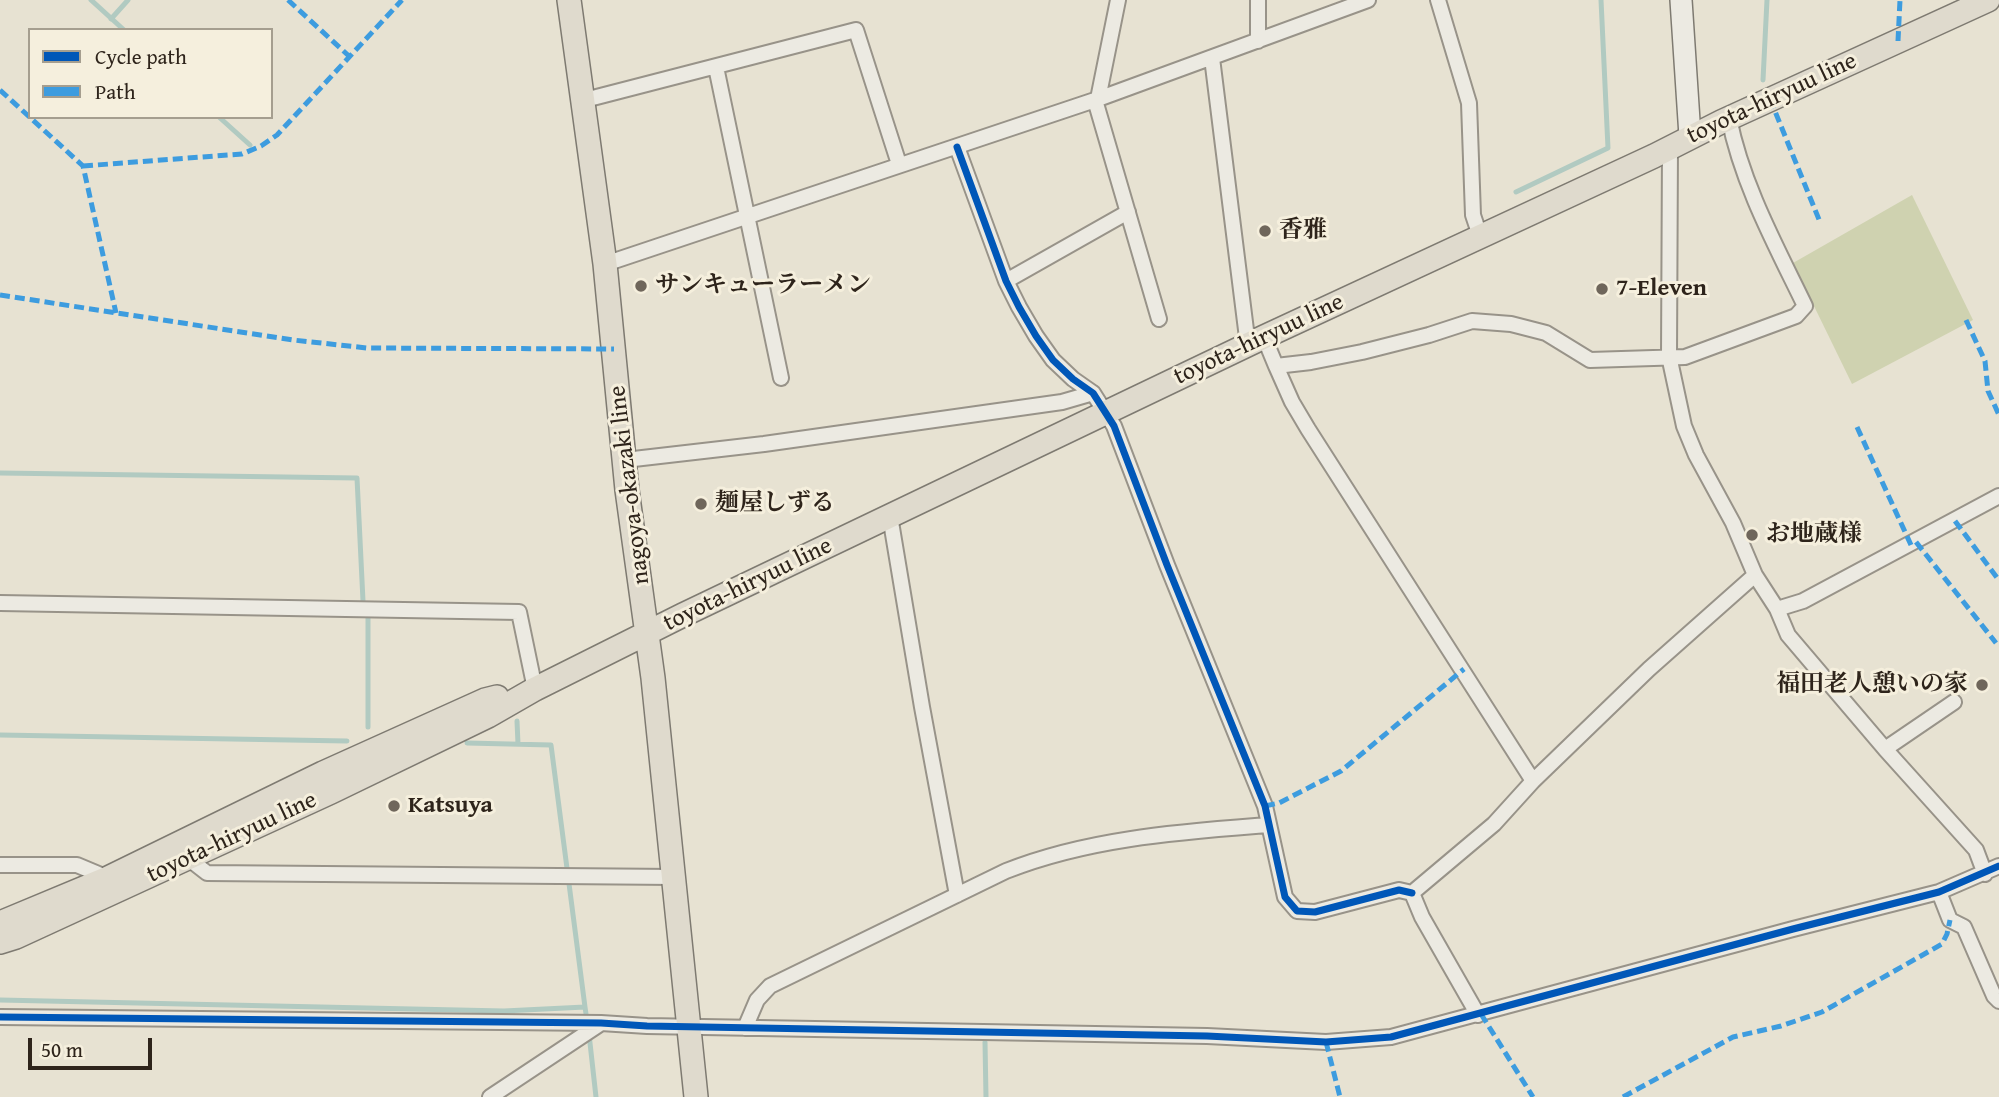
<!DOCTYPE html>
<html>
<head>
<meta charset="utf-8">
<style>
  body { margin:0 }
  #map { position:relative; width:1999px; height:1097px; overflow:hidden; background:#e7e2d2; font-family:"Gentium Book Plus",serif }
  canvas { display:block }
  .legend { position:absolute; left:28px; top:28px; width:245px; height:91px; box-sizing:border-box; background:#f5efdd; border:2px solid #a59e8f; margin:0; padding:9px 12px; list-style:none; font-size:21px; color:#2e241b }
  .legend li { display:flex; align-items:center; gap:14px; height:35px }
  .legend b { width:35px; border:2px solid #a59e8f }
  .scale { position:absolute; left:28px; top:1038px; width:124px; height:32px; box-sizing:border-box; border:4px solid #2e241b; border-top:0; padding-left:9px; font-size:21px; line-height:24px; white-space:nowrap; color:#2e241b; -webkit-text-stroke:5px #f5efdd; paint-order:stroke }
</style>
</head>
<body>
<div id="map">
<canvas width="1999" height="1097"></canvas>
<ul class="legend">
<li><b style="height:9px;background:#0057b8"></b>Cycle path</li>
<li><b style="height:9px;background:#3d9cdf"></b>Path</li>
</ul>
<div class="scale">50 m</div>
</div>
<script>
const ctx = document.querySelector('canvas').getContext('2d');
ctx.lineJoin = 'round';
function fillPath(path, color) {
  ctx.fillStyle = color;
  ctx.fill(path, 'evenodd');
}
function stroke(path, color, width, dash) {
  ctx.strokeStyle = color;
  ctx.lineWidth = width;
  ctx.lineCap = dash ? 'butt' : 'round';
  ctx.setLineDash(dash || []);
  ctx.stroke(path);
}
function write(font, color, halo, rows, align = 'center') {
  ctx.font = font + ' "Gentium Book Plus","Noto Serif JP",serif';
  ctx.lineWidth = 6;
  ctx.setLineDash([]);
  ctx.textBaseline = 'middle';
  ctx.strokeStyle = halo;
  ctx.fillStyle = color;
  for (const [text, x, y, turn = 0] of rows) {
    ctx.save();
    ctx.translate(x, y);
    ctx.rotate((+turn || 0) * Math.PI / 180);
    ctx.textAlign = isNaN(turn) ? turn : align;
    if (halo) ctx.strokeText(text, 0, 0);
    ctx.fillText(text, 0, 0);
    ctx.restore();
  }
}
fillPath(new Path2D(`
  M1912,195L1973,320L1852,384L1793,263Z`), '#cfd2b0');
stroke(new Path2D(`
  M91,0L124,30
  M111,19L128,0
  M1763,80L1767,0
  M219,117L250,145
  M1516,192L1608,148L1601,0
  M0,473L357,478L363,601
  M368,617V727
  M517,721L518,744
  M0,735L347,741
  M467,743L551,745L585,1007
  M0,1000L504,1011L585,1007L587,1021
  M589,1034L596,1097
  M985,1042L986,1097`), '#b1cac1', 5);
const street = new Path2D(`
  M1258,0V41
  M1438,0L1469,103L1473,215L1480,236
  M1212,58L1248,346
  M716,67L781,378
  M1098,99L1118,0
  M1095,100L1159,319
  M581,101L856,30L899,164
  M957,147L1006,281L1019,307L1036,336L1053,360L1073,379L1093,393L1114,426L1167,565L1265,806L1285,897L1297,911L1315,912L1399,890L1412,893
  M1670,147L1669,356L1684,426L1696,455L1733,523L1755,575L1777,609L1788,635L1885,749L1976,850L1985,874
  M605,264L1098,99L1368,0
  M1006,281L1128,212
  M1264,337L1276,366L1311,362L1362,352L1429,335L1472,321L1511,324L1546,333L1590,360L1685,357L1796,316L1805,306C1776,246 1742,184 1729,118
  M1276,366L1292,402L1308,429L1533,781
  M625,460L764,444L1062,402L1093,393
  M890,516L922,707L957,895
  M0,603L519,612L535,689
  M1777,609L1803,601L1999,496
  M1885,749L1954,702
  M189,859L207,873L675,877
  M0,865H77L108,878
  M1939,892L1950,920L1964,927L1994,996L1999,1001
  M1412,893L1494,824L1533,781L1649,669L1755,575
  M1412,893L1422,917L1478,1015
  M0,1017L601,1023L647,1026L1207,1036L1326,1042L1391,1037L1793,929L1939,892L1999,866
  M745,1028L757,1000L770,986L1006,871C1089,838 1180,832 1269,825
  M490,1097L600,1024`);
const secondary = new Path2D(`
  M1681,0L1690,136`);
const primary = new Path2D(`
  M569,0L605,264L627,490L653,678L696,1097
  M0,923L108,878L323,773L485,700L497,697
  M0,942L16,937L331,792L488,716L535,689L683,615L1264,337L1654,156L1721,122L1988,0`);
stroke(street, '#989389', 18);
stroke(secondary, '#7e7a71', 24);
stroke(primary, '#7e7a71', 26);
stroke(street, '#eceae2', 14);
stroke(secondary, '#eceae2', 21);
stroke(primary, '#dfdacd', 23);
stroke(new Path2D(`
  M288,0L350,57
  M1898,41L1900,0
  M0,90L83,166L116,313
  M1770,99L1820,222
  M83,166L242,154L261,146L277,135L402,0
  M0,295L293,340L367,348L614,349
  M1966,320L1985,361L1988,391L1999,415
  M1857,427L1911,545
  M1955,521L1998,579
  M1916,542L1996,643
  M1265,806L1279,803L1341,771L1464,669
  M1481,1014L1533,1097
  M1326,1042L1340,1097
  M1623,1097L1733,1037L1781,1026L1822,1012L1942,944L1947,934L1950,920`), '#3d9cdf', 5, [10, 5]);
stroke(new Path2D(`
  M957,147L1006,281L1019,307L1036,336L1053,360L1073,379L1093,393L1114,426L1167,565L1265,806L1285,897L1297,911L1315,912L1399,890L1412,893
  M0,1017L601,1023L647,1026L1207,1036L1326,1042L1391,1037L1793,929L1939,892L1999,866`), '#0057b8', 7);
for (const [x, y, r, color] of [
  [1265,231,7,"#6f665b"],
  [641,286,7,"#6f665b"],
  [1602,289,7,"#6f665b"],
  [701,504,7,"#6f665b"],
  [1752,535,7,"#6f665b"],
  [1982,685,7,"#6f665b"],
  [394,806,7,"#6f665b"]
]) {
  const dot = new Path2D();
  dot.arc(x, y, r, 0, 2 * Math.PI);
  ctx.fillStyle = color;
  ctx.fill(dot);
  stroke(dot, '#f5efdd', 2.5);
}
write('24px', '#2e241b', '#f5efdd', [
  ["toyota-hiryuu line",1772,99,-25],
  ["toyota-hiryuu line",1259,340,-25],
  ["nagoya-okazaki line",630,485,-97],
  ["toyota-hiryuu line",748,585,-26],
  ["toyota-hiryuu line",232,838,-25]
]);
write('bold 24px', '#2e241b', '#f5efdd', [
  ["香雅",1279,231],
  ["サンキューラーメン",655,286],
  ["7-Eleven",1616,289],
  ["麺屋しずる",715,504],
  ["お地蔵様",1766,535],
  ["福田老人憩いの家",1968,685,"right"],
  ["Katsuya",408,806]
], 'left');
</script>
</body>
</html>
